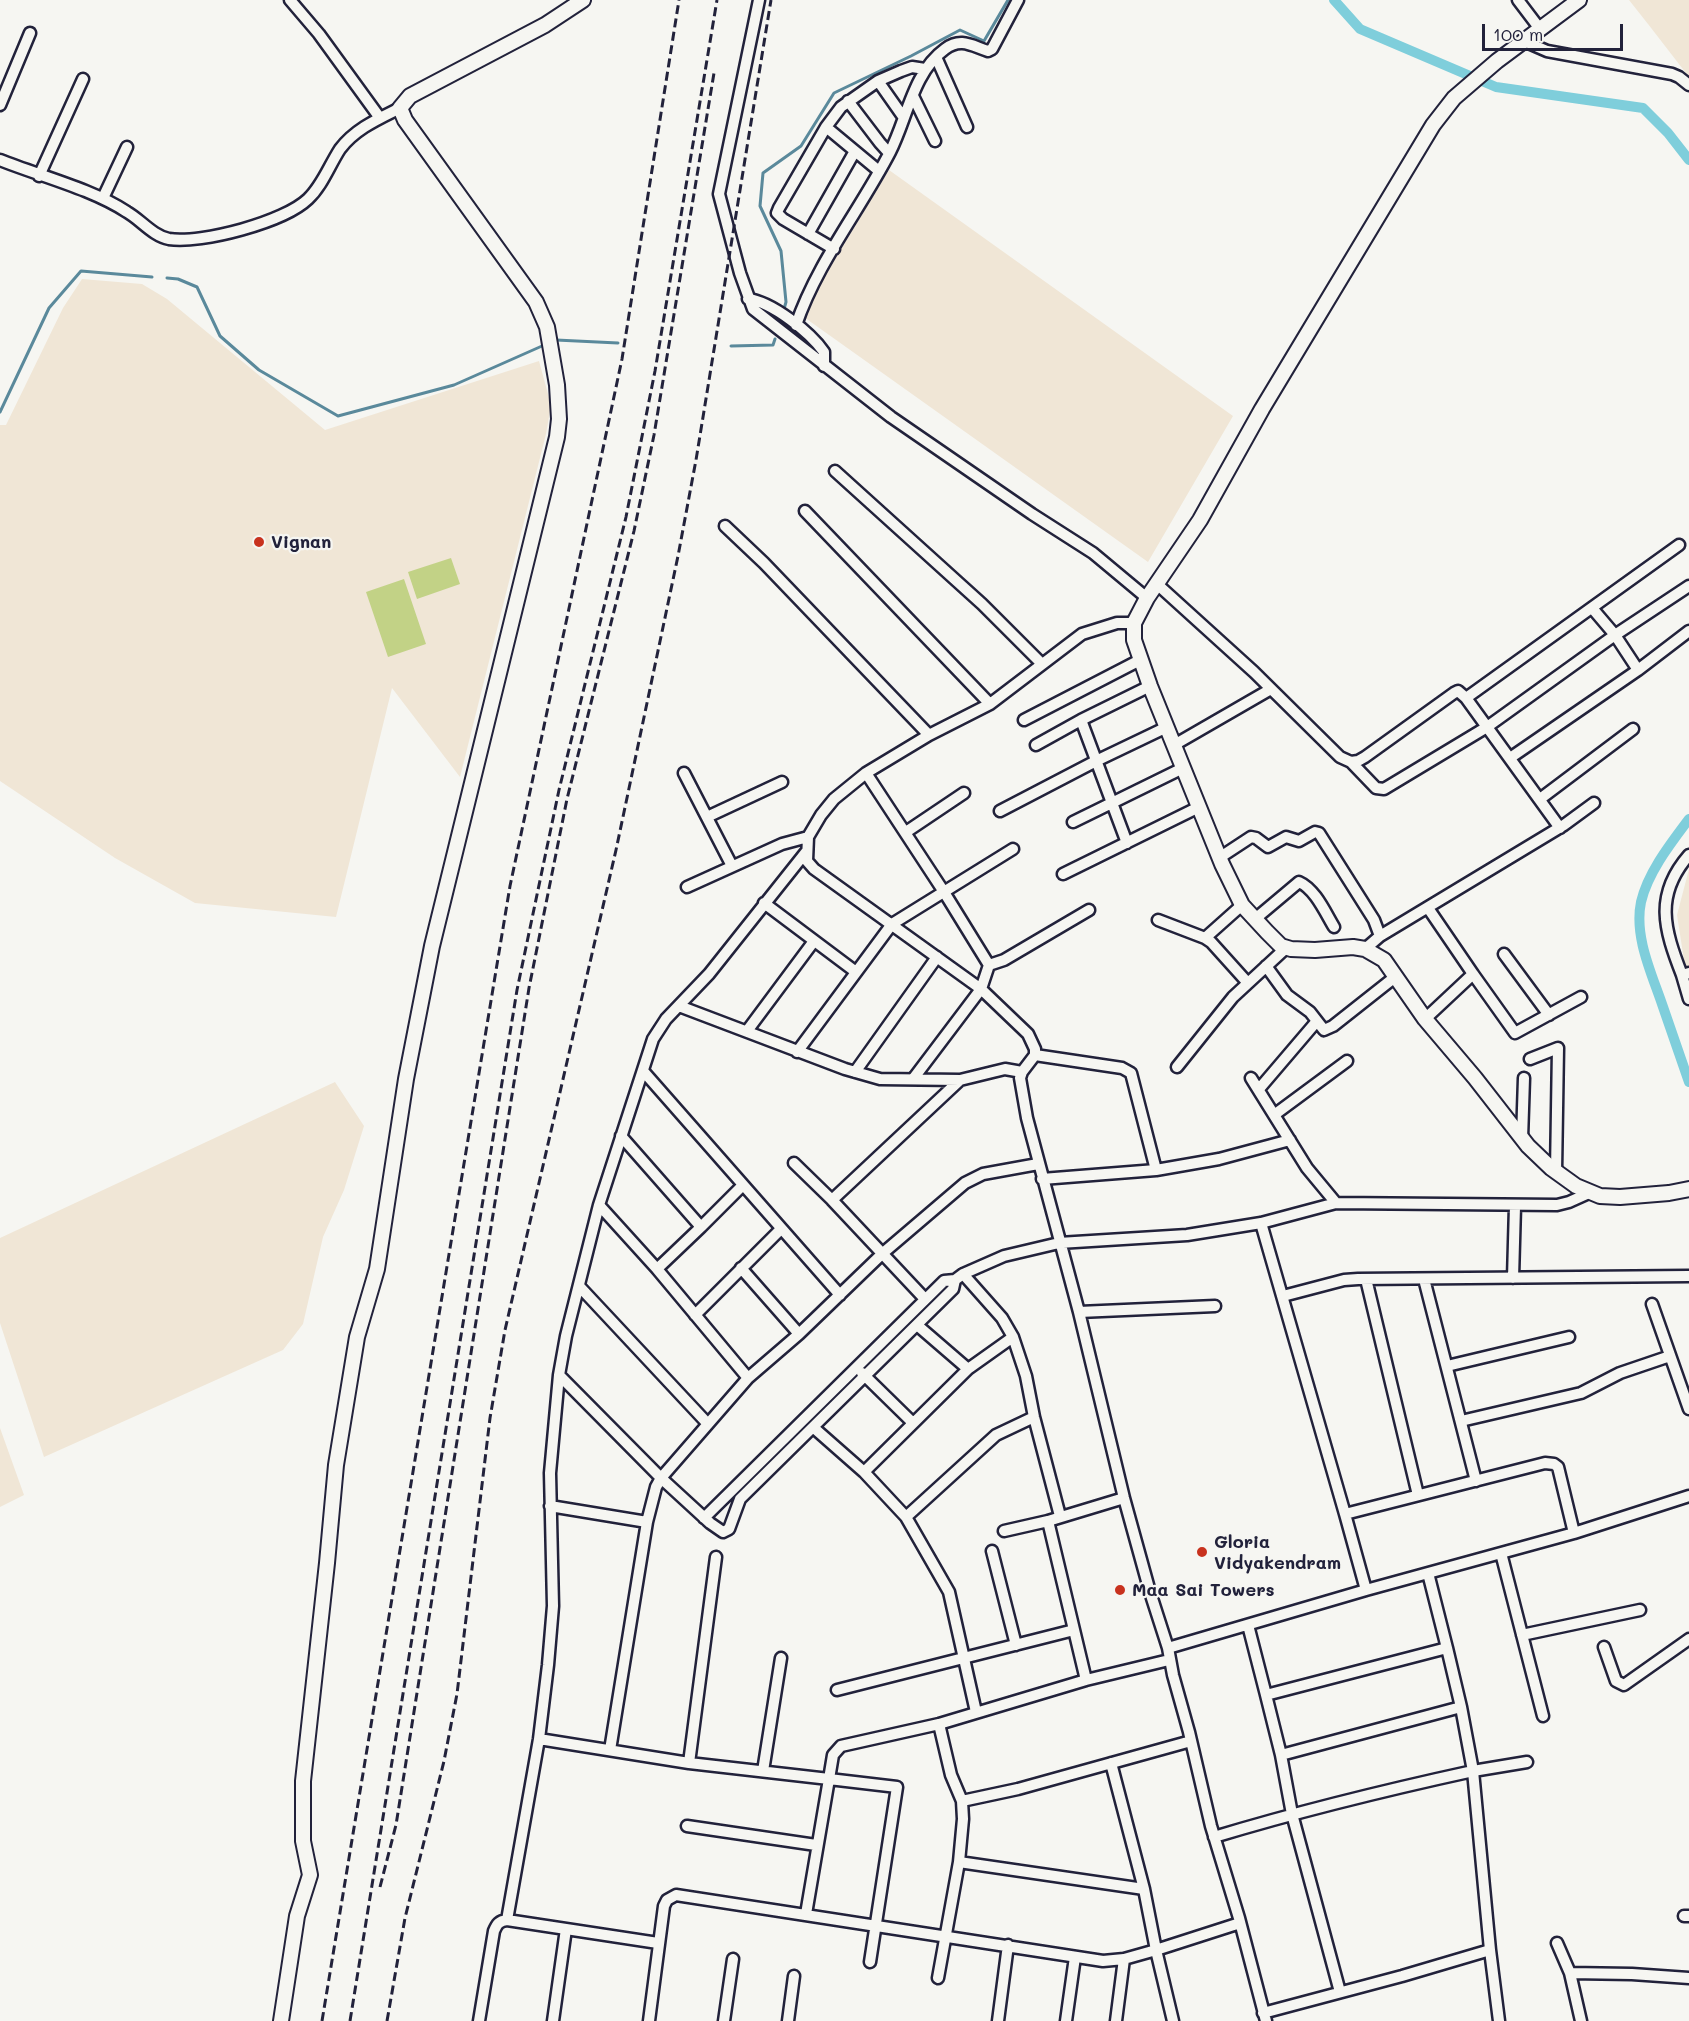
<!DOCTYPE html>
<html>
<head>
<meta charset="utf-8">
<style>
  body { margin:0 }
  #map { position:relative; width:1689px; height:2021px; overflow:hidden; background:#f6f6f2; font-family:Mali,sans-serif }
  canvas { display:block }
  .scale { position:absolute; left:1482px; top:24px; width:141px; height:27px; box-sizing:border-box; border:3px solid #22223b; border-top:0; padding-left:8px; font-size:18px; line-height:21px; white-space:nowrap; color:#22223b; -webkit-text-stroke:4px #f6f6f2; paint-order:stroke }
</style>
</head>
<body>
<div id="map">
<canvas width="1689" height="2021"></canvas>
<div class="scale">100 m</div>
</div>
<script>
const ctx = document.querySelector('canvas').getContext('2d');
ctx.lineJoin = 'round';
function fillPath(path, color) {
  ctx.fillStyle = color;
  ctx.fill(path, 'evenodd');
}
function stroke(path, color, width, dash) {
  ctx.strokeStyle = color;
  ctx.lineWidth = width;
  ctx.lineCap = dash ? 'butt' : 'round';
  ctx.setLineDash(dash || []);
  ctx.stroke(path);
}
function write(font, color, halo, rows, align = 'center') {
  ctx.font = font + ' Mali,sans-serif';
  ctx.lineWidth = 4.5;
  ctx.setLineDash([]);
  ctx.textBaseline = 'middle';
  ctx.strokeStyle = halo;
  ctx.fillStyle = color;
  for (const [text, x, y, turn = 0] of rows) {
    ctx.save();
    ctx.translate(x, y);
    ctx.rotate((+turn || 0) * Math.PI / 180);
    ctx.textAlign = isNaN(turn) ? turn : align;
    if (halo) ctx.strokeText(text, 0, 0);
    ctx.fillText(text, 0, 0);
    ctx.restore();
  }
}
fillPath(new Path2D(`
  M1629,0H1689V77L1648,24Z
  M889,170L1233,416L1148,562L801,315Z
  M82,279L142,284L167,299L325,430L539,361L551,405L546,434L460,777L392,688L336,917L195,903L115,858L0,781V425H6L63,308Z
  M1689,869V975L1684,960L1677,915Z
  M335,1082L364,1126L344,1190L323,1237L303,1324L283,1350L44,1457L0,1323V1238Z
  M0,1428L24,1495L0,1507Z`), '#f0e6d6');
fillPath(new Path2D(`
  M451,558L460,584L417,599L408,572Z
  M404,579L426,644L388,657L366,592Z`), '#c2d286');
stroke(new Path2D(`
  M167,278L178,279L197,287L220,336L259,370L338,416L454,385L542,346
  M784,309L786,302L781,251L760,206L763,173L801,146L834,93L911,56L960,30L984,41L1008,0
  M556,340L618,343
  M731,346L773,345L775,339
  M0,412L49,308L81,271L152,277`), '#5a899b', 3);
stroke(new Path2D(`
  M1334,0L1360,29L1496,87L1643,108L1668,133L1689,160
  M1689,819C1671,843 1648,872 1641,902C1634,936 1651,972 1662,1004C1671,1030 1680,1056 1689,1082`), '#7fcedb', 10);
const minor = new Path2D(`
  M290,0L319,34L380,118
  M759,0L719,194L740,273L753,309L891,417L1032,514L1093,553L1147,598
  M1518,0L1540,29
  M1524,41L1547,51L1672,74L1679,77L1689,85
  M936,57L967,127
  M878,81L904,118
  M913,96L935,141
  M848,101L880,143L889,153
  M0,105L30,33
  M826,127L879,171
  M0,160C40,176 92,189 127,212C141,220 153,236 169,239C202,244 284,222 308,199C322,186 329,166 340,149C355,129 378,119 400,108
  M39,176L83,79
  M103,198L127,147
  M808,234L855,151
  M834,249L783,219L777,213L779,208L826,127L841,107L878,81L901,71L912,67L925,69
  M748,299C772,302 810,332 824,352V366
  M796,325C817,263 860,210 890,152C907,119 913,72 945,49C961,37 972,46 988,51L992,49L1018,0
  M835,471L982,604L1042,664
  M805,511L990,704
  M725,526L764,563L929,735
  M1157,584L1254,672L1340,757L1351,762L1358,761L1365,757L1454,693L1458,691L1466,698
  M1592,608L1615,635L1638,670
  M1134,623H1117L1082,634L990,704L929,735L866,773L834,799L821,815L808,837L807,861L814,869L981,989L1028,1034L1035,1049V1055L1022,1072L1020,1078L1027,1118L1079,1312L1124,1498L1150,1592L1168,1648L1173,1675L1189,1732L1211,1826L1239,1918L1266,2021
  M1024,720L1140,660
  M1036,745L1081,720
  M1174,745L1271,689
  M1510,758L1638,670L1689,631
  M1351,762L1376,788L1384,789L1487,727L1615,635L1689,586
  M684,773L732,866
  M866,773L944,892L989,965L981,989L913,1079
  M1540,799L1633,729
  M1000,811L1096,761L1167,727
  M707,817L782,782
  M1073,822L1183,768
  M1560,828L1466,698L1679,545
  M906,832L964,793
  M1127,843L1081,720L1150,686
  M806,852L709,974L666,1019L653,1039L599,1205L566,1336L559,1375L661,1478L710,1523L723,1532L729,1529L740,1499L953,1289L955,1280L963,1274L1004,1256L1059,1243L1187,1235L1261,1223L1336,1203L1557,1205L1569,1202L1589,1193
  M1689,855C1654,895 1664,929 1682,975L1689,973
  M1219,858L1251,837L1256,838L1268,847L1286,837L1299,841L1315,832L1319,833L1374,920L1380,936
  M1063,874L1199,807
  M687,887L782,844L808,837
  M764,903L856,972
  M1428,908L1473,974
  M1255,919L1299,882C1315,889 1325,912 1334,927
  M1158,920L1205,938L1211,942L1247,982
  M1205,938L1242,905
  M1365,949L1380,936L1564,825L1594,803
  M1504,954L1549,1015
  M989,965L1004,960L1089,910
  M1266,966L1287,995L1310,1012L1324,1030L1333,1026L1395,977
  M1682,975L1689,999
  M679,1006L845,1069L880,1079L960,1080L1005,1069L1022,1072
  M1425,1019L1473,974L1515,1033L1581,997
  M747,1031L814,941
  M797,1052L892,924L1013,849
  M1035,1055L1122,1068L1131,1073L1156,1170
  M1530,1059L1558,1048L1556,1172
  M1177,1067L1233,997L1286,948
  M644,1072L840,1295
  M855,1072L937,957
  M1251,1078L1307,1168L1336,1203
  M1259,1089L1317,1021
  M1274,1115L1347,1061
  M621,1136L701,1227L657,1269
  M1522,1139L1524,1078
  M794,1163L832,1200
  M1042,1179L1156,1170L1219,1159L1290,1140
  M599,1205L657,1269L748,1378
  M1261,1223L1345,1514L1545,1463L1554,1464L1558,1467L1574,1533L1689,1496
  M701,1227L743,1185
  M741,1268L799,1334
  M963,1274L1002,1318L1013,1337L1026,1376L1034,1417L1060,1516
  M1513,1278L1515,1206
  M1366,1279L1418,1495
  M1424,1279L1476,1481
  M579,1286L708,1424
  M1283,1296L1344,1280L1358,1279L1689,1276
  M925,1299L832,1200L960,1080
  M1652,1304L1689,1409
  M1079,1312L1215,1306
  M695,1315L781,1229
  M917,1325L968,1369
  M1447,1366L1569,1337
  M862,1373L913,1423
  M1461,1421L1581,1393L1620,1373L1670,1356
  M814,1428L864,1472L906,1517L996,1435L1034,1417
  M864,1472L968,1369L1013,1337
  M550,1506L647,1522
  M1345,1514L1366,1590L1574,1533
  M906,1517L949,1592L976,1712
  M704,1518L944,1281L955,1280
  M1004,1531L1048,1521
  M992,1551L1016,1645
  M1501,1553L1543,1716
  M716,1557L689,1763L829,1779L833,1755L841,1746L939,1724L1086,1680L1169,1660
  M1428,1573L1447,1648
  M1248,1625L1266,1695
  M1522,1635L1640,1610
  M1604,1647L1616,1681L1624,1685L1689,1639
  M1168,1648L1366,1590
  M1086,1680L1048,1521L1124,1498
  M837,1690L1074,1630
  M939,1724L951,1775L962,1801
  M539,1739L689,1763
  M610,1750L647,1522L656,1487L661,1478L748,1378L799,1334L883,1253L965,1183L983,1174L1038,1164
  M1281,1755L1266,1695L1447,1648L1461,1707
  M1111,1763L1144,1889L1156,1950L1240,1923
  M763,1771L781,1658
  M687,1826L816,1845
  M1214,1837C1300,1811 1386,1790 1473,1771L1490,1950L1499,2021
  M959,1862L963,1819L962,1801L1018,1789L1191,1741
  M806,1914L829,1779L897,1787L870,1962
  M1684,1916H1689
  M507,1920L539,1739L548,1665L553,1606L550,1473L559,1375
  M1557,1943L1570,1973
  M938,1978L959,1862L1144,1889
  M1340,1992L1292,1814L1281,1755L1461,1707L1473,1771L1527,1762
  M1263,2013L1402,1976L1490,1950
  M479,2021L494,1931C497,1924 499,1921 507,1920L658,1943
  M553,2021L566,1929
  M649,2021L664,1906L667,1900L676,1895L1103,1961L1124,1959L1156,1950L1173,2021
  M724,2021L733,1959
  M788,2021L794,1976
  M998,2021L1008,1945
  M1066,2021L1075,1957
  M1116,2021L1124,1959
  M1581,2021L1570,1973L1632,1974L1689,1978`);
const tertiary = new Path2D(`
  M1579,0L1497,61L1454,98L1433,125L1262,409L1200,520L1147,598L1134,623V640L1150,686L1222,864L1242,905L1267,932L1281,946L1291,949L1315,950L1353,947L1365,949L1384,960L1425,1019L1475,1078L1528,1146L1551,1168L1576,1186L1600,1196L1620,1197L1669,1193L1689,1189
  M281,2021L297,1916L310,1875L303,1841V1781L327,1563L336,1465L357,1337L377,1269L406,1079L432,946L557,437L559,419L557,385L547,327L536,302L405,120L400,108L410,96L545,25L583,0`);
stroke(minor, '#22223b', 15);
stroke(tertiary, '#22223b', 18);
stroke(minor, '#f6f6f2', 10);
stroke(tertiary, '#f6f6f2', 14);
stroke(new Path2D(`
  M380,1887L396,1825L529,988L567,799L634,531L654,435L714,73
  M322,2021L510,886L622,359L679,0
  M350,2021L517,990L559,790L626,517L655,371L717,0
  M387,2021L405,1918L444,1761L457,1694L490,1418L505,1330L616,850L678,556L696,460L771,0`), '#22223b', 3, [9, 4.5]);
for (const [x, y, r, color] of [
  [259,542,6,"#c8321e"],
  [1202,1552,6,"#c8321e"],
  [1120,1590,6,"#c8321e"]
]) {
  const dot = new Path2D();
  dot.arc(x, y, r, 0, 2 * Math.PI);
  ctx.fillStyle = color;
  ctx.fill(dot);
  stroke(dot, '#f6f6f2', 2);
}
write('bold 18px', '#22223b', '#f6f6f2', [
  ["Vignan",271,542],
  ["Gloria",1214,1542],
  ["Vidyakendram",1214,1563],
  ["Maa Sai Towers",1132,1590]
], 'left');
</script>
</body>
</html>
